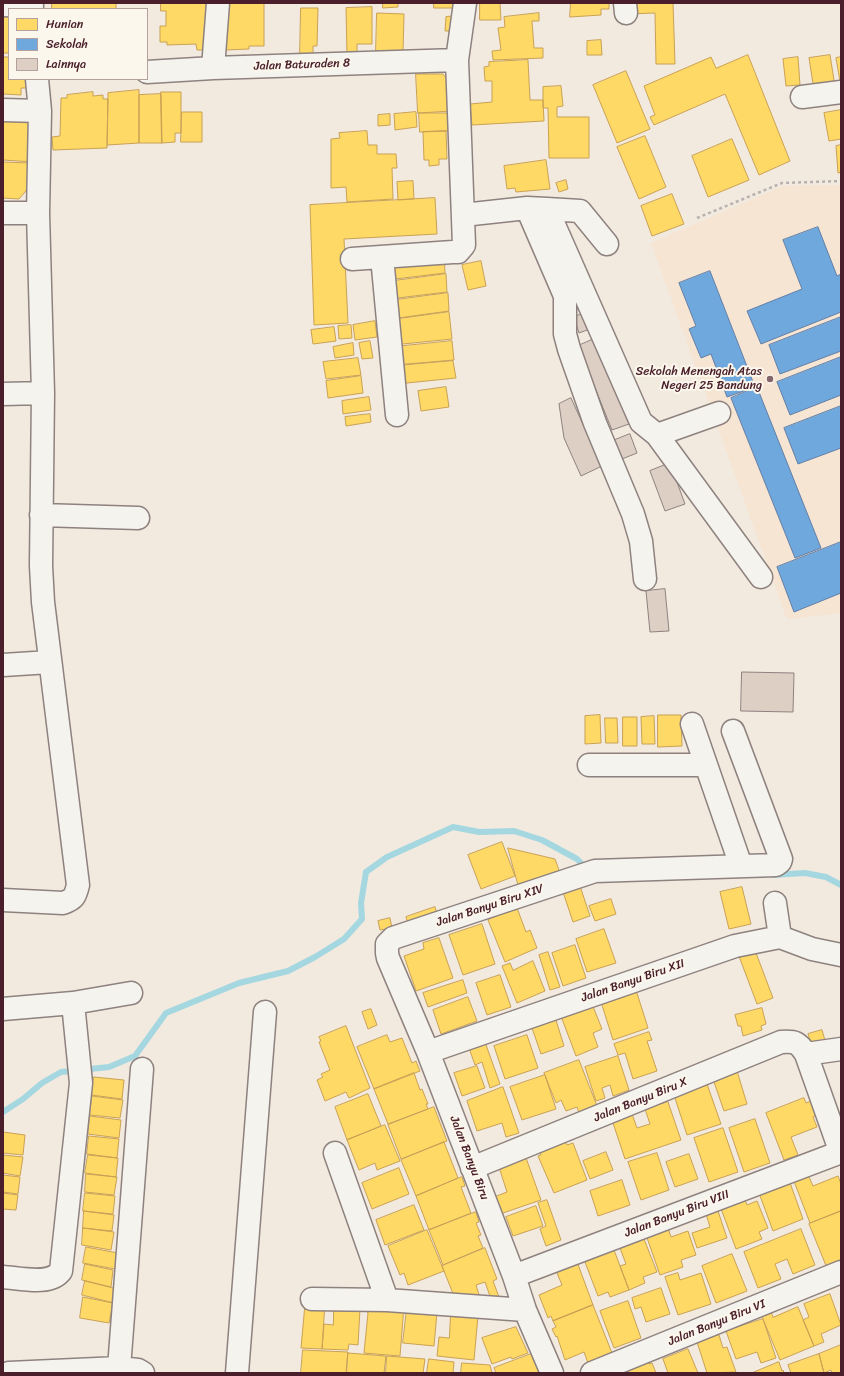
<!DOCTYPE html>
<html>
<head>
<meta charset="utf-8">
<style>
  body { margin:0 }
  #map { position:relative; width:844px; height:1376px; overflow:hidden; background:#f2e9df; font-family:Sriracha,sans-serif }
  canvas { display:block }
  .frame { position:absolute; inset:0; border:4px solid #4a1f2b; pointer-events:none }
  .legend { position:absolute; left:8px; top:8px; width:140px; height:72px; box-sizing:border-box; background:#fbf7ec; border:1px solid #b4a19f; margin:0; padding:5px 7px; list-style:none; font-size:12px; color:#4a1f2b }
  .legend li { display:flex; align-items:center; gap:8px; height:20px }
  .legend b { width:20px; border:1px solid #b4a19f }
</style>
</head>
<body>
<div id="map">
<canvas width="844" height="1376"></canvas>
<div class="frame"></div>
<ul class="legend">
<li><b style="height:11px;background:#ffd966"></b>Hunian</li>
<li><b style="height:11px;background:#6fa8dc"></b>Sekolah</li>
<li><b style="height:11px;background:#ddcfc4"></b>Lainnya</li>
</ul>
</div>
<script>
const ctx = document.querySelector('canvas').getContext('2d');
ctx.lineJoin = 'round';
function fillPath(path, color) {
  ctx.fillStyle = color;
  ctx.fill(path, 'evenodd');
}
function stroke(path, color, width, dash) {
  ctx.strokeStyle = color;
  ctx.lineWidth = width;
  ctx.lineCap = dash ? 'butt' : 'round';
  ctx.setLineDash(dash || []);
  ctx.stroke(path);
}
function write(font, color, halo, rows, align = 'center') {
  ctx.font = font + ' Sriracha,sans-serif';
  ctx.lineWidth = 4;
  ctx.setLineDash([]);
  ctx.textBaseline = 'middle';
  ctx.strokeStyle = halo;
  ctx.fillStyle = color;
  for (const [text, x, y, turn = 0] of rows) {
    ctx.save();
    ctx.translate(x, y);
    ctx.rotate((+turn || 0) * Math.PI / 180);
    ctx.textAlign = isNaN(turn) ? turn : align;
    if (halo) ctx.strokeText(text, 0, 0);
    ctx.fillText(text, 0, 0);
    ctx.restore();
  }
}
fillPath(new Path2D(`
  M841,185V613L787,619L651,243L783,186Z`), '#f6e5d2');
const homes = new Path2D(`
  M52,3H116V9H52Z
  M161,3H208V50H197L196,44L167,45V42H160V26H166V11H161Z
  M225,3H264V46H249V49L225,50Z
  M383,3H398V7L383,8Z
  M434,3H458L455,8H434Z
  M480,3H500L501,20H480Z
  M571,3H609V9H601V15L570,17Z
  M628,3H673L675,64H656L655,13L628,14Z
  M372,7V44H357V54H347L346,8Z
  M301,8H318L317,46H313V54H300Z
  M3,11H9V53H3Z
  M377,13L404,14L403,52L376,51Z
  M539,13V21H532L534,48H543V58L493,60L492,51L501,50L498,28L505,27L504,17Z
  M457,16L456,31H445L446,17Z
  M601,40L602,55H587V41Z
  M748,55L790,161L759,175L725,94L654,125L650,117L655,115L644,86L711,57L716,68Z
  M830,55L835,86L814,90L809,58Z
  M3,57H9V79H27V88H21V95L3,94Z
  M798,57L800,85L786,86L783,59Z
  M841,57V87L836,58Z
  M528,60L530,100H543L544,121L472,125L470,104L492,102V81H485L484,67L489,66V62Z
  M626,71L650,129L617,143L593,85Z
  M416,74H443L450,83L452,111L418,113Z
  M561,86L563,106L557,107V117H589V158H549L548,108H543V87Z
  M139,90V143L107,145L108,93Z
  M93,92V96L103,95V99H108L107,148L53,150L52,137L60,136L61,98H67V95Z
  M161,92H181V133H175V142L162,143Z
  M161,94L162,143H139V95Z
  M841,110V139L829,141L824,113Z
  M182,112H202V142H181Z
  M416,112L417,127L395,130L394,114Z
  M419,113H449V131L420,132Z
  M390,114V125L378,126V115Z
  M3,118L35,122L33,162L3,160Z
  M367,131L368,145H377V154H396L397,168H392L393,199L347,202L346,187L331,188V139L340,138L339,133Z
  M446,131L447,159H439V165L429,166V160H424L423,132Z
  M645,136L666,187L639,199L617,147Z
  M732,139L749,180L708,197L692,156Z
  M841,145V172L838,173L836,146Z
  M546,160L550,189L516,192L515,188L507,189L504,166Z
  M3,162L30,163L29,185L25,192L19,199L3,198Z
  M566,180L568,189L559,192L556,183Z
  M413,181L414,199L398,200L397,182Z
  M672,194L684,224L652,236L641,206Z
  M435,198L437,234L344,239L348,323L314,325L310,205Z
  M444,255L445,273L387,280L385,263Z
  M481,261L486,286L468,290L462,265Z
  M446,274L447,292L389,299L386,282Z
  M448,293L449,311L391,319L388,301Z
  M449,312L452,339L393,345L391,320Z
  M375,321L377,337L355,340L353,325Z
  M351,325L352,338L339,339L338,326Z
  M334,327L336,341L313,344L311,330Z
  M370,341L373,358L362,359L359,343Z
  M452,341L454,360L396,365L394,347Z
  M353,343L354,355L335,358L333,347Z
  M358,358L361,375L326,379L323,362Z
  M453,361L456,378L397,384L396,366Z
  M361,376L363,393L328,398L326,381Z
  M446,387L449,407L421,411L418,391Z
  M369,397L371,410L343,414L342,401Z
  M370,414L371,422L346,426L345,417Z
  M600,715L601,743L585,744V716Z
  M658,715H681L682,746L658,747Z
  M654,716L655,744H642L641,717Z
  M623,717H637V746H623Z
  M605,718H617L618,743H606Z
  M502,842L515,876L481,889L468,855Z
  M508,848L555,859L560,873L519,887Z
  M580,886L590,916L573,922L563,892Z
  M742,887L751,924L729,929L720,892Z
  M611,899L616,914L595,921L589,906Z
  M435,907L437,914L408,924L406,917Z
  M517,908L526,932L530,930L537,948L505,962L488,920Z
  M390,918L392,928L380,930L378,921Z
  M482,924L495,964L463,975L449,935Z
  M604,929L616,963L587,972L576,939Z
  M439,938L453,978L416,991L404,956L424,949L423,943Z
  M575,945L586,978L563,986L552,953Z
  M753,945L773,998L757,1004L737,951Z
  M548,952L560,987L550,990L539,955Z
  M533,961L545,991L517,1003L502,966L510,963L513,970Z
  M500,975L511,1007L487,1015L476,983Z
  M463,980L467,993L428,1007L423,993Z
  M636,990L648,1028L613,1040L601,1002Z
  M468,997L477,1021L441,1034L433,1010Z
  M590,999L602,1029L593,1033L598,1047L576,1056L559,1011Z
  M762,1008L766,1024L761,1026L762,1030L743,1036L741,1026H738L735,1015Z
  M371,1009L377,1025L368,1029L362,1012Z
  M555,1017L564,1046L541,1054L531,1025Z
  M346,1026L370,1088L349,1098L346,1092L325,1101L317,1080L323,1077L321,1074L330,1070L319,1042L321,1041L319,1037Z
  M822,1030L826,1044L813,1048L808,1034Z
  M649,1032L652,1040L647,1041L657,1071L633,1079L625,1053L618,1055L614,1044Z
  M387,1035L390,1042L402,1038L412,1063L416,1061L420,1071L374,1089L357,1047Z
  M527,1035L538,1068L505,1079L494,1046Z
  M485,1042L500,1084L490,1088L482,1062L475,1065L469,1048Z
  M618,1056L629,1090L613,1096L610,1085L602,1088L605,1098L596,1101L585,1067Z
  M579,1060L597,1106L579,1113L577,1107L566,1111L561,1100L556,1103L544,1073Z
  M477,1066L485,1088L462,1096L454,1073Z
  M737,1071L747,1104L724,1111L713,1079Z
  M414,1073L420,1090L422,1089L428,1104H426L428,1109L388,1124L374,1089Z
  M545,1075L556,1109L522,1120L510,1087Z
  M94,1077L124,1080L122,1099L91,1095Z
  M707,1084L721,1124L687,1135L674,1095Z
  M503,1087L519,1133L506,1137L502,1123L477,1131L467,1101Z
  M368,1094L381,1126L347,1140L335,1107Z
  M92,1096L123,1100L120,1118L90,1115Z
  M804,1098L806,1103L811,1101L817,1115L813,1117L817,1127L791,1137L798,1155L784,1160L766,1113Z
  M668,1102L681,1140L625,1159L612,1120L632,1114L637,1128L650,1124L645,1109Z
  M434,1107L447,1141L401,1159L388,1125Z
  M90,1116L121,1120L119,1138L88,1134Z
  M755,1119L770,1163L744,1172L729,1128Z
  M385,1125L400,1161L377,1170L375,1163L359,1170L347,1140Z
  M723,1128L738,1172L709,1182L694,1138Z
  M3,1132L25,1135L23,1155L3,1153Z
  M89,1136L119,1139L117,1158L87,1154Z
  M564,1140L567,1145L573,1143L587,1180L554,1193L538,1156L541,1155L539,1150Z
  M444,1142L458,1178L416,1196L401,1160Z
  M606,1152L613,1170L590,1179L583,1161Z
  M657,1153L669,1190L641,1200L628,1162Z
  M689,1154L698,1179L675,1187L666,1162Z
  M3,1155L23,1157L20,1176L3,1173Z
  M88,1155L118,1158L116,1177L85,1173Z
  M525,1155L541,1200L500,1214L494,1197L507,1192L498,1164Z
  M399,1168L409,1194L372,1209L362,1183Z
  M806,1170L813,1186L838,1176L841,1184V1211L810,1223L792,1176Z
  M86,1174L117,1177L114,1195L85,1192Z
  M3,1175L20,1177L18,1194L3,1192Z
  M462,1177L465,1186L461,1187L471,1213L429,1230L416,1196Z
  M622,1180L630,1205L598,1216L590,1191Z
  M789,1180L803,1219L773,1231L759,1193Z
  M3,1193L18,1195L16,1210L3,1209Z
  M85,1193L115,1196L113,1214L83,1211Z
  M744,1197L747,1205L757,1201L768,1228L759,1232L762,1239L736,1249L720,1206Z
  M547,1200L561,1240L546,1246L540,1229L546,1226L538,1203Z
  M414,1205L424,1230L385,1245L376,1220Z
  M536,1206L543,1226L513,1236L506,1217Z
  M84,1211L114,1215L112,1231L83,1228Z
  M718,1211L727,1238L697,1248L692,1233L710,1227L706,1214Z
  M841,1211V1263L827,1268L809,1224Z
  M476,1212L479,1222L476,1223L481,1235L478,1236L483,1248L443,1265L429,1230Z
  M667,1225L671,1237L688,1231L696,1255L681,1260L683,1267L660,1275L645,1232Z
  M83,1228L114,1232L111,1250L82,1245Z
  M801,1229L815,1265L793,1274L787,1259L775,1264L781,1279L758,1288L744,1252Z
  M427,1230L444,1271L408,1285L404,1273L400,1275L388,1246Z
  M644,1239L657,1272L643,1277L645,1283L629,1290L620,1266L626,1264L620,1248Z
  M86,1247L118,1253L115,1269L83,1263Z
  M485,1248L497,1279L493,1281L499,1297L491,1299L485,1282L476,1285L480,1298L454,1296L442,1266Z
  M614,1250L629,1290L610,1297L608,1292L598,1296L585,1262Z
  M732,1254L747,1291L716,1303L702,1266Z
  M576,1259L593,1305L553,1321L551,1316L548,1318L539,1295L562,1285L555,1268Z
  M85,1264L113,1270L111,1287L82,1280Z
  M678,1273L680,1280L701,1273L711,1304L678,1315L665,1277Z
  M85,1281L117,1289L114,1303L82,1295Z
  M661,1288L670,1314L646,1322L641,1307L635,1309L632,1298Z
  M830,1294L841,1325L821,1334L824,1342L814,1346L803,1320L809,1317L804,1304Z
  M83,1297L113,1303L109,1323L80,1318Z
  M628,1301L641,1338L614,1348L600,1311Z
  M325,1302L322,1349L301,1348L305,1304Z
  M593,1305L612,1353L588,1363L584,1352L565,1360L557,1336L556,1337L552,1329L556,1327L553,1321Z
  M404,1306L400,1356L364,1353L368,1313L366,1310Z
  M798,1307L814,1346L780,1360L760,1312L770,1309L773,1317Z
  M334,1308L360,1309L358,1345L349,1344L348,1350L322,1349L324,1324L333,1325Z
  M407,1308L437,1312L434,1346L403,1343Z
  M451,1313L478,1316L474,1360L437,1356L439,1337L449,1338Z
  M763,1319L776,1358L761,1363L757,1352L736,1359L726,1331Z
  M516,1327L528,1353L512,1359L511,1357L492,1364L482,1338Z
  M719,1335L723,1348L727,1347L736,1372L707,1373L697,1342Z
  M841,1345V1373H832L831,1370L824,1373L819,1354Z
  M688,1349L698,1373H668L663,1359Z
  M303,1350L348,1352L346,1373H301Z
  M348,1353L386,1356L384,1373H347Z
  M531,1354L539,1373H496L494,1368Z
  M819,1354L824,1373H791L788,1365Z
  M387,1356L425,1359L423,1373H386Z
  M429,1359L454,1362L453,1373H427Z
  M648,1362L649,1364L652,1363L656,1373H622Z
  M779,1362L782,1371L783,1370L784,1373H752Z
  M462,1363L490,1365L492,1373H461Z`);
fillPath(homes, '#ffd966');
stroke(homes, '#c9a154', 1);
const schools = new Path2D(`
  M818,227L837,276L841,274V312L761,344L747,311L802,289L783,240Z
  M710,271L755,387L727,397L711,354L701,358L689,329L696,326L679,283Z
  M841,317V351L780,374L769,345Z
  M841,357V395L790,415L777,382Z
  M757,387L821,548L795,558L731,398Z
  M841,406V448L798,464L784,428Z
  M841,542V593L794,612L777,567Z`);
fillPath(schools, '#6fa8dc');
stroke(schools, '#647fa7', 1);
stroke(new Path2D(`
  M773,875L805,873L826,877L841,885
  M3,1112L23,1099L42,1083L61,1072L109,1067L135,1056L166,1013L239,983L288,971L315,957L344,939L362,919L361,903L366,872L387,857L453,827L479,832L514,831L542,840L577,859L587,869`), '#a4d7e0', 6);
const building = new Path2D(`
  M585,313L590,329L579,333L574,317Z
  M594,339L629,424L612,430L578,346Z
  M571,398L602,466L581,476L564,438L559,404Z
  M630,434L637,453L617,461L610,442Z
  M670,463L685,504L665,511L650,471Z
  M665,589L669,631L650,632L646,591Z
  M742,672L794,673L793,712L741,711Z`);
fillPath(building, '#ddcfc4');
stroke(building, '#8e827f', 1);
const minor = new Path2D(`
  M625,3L626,13
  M3,5L32,6
  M213,68L218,3
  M147,72L213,68L457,60
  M802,97L841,92
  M3,110L40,111
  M527,208L565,296V334L569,349L595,423L633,514L641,541L645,579
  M547,209L580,211L607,244
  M3,213H38
  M463,215L527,208L547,209L641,422L657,435L719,413
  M382,257L397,415
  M352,259L453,252H458L464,245L457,60L465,3
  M3,394L43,393
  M657,435L761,577
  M41,515L138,518
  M3,665L50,662
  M692,724L741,866
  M589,765H706
  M3,900L63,903C74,899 75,897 78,885L43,602L41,566L43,393L38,213L40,111L37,79
  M775,903L780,937
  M73,1003L131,993
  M3,1009L73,1003L81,1083L61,1271C50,1286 20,1278 3,1277
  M428,1052L735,946L780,937L812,949L841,955
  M806,1054L841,1049
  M335,1153L387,1300
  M472,1168L781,1042C795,1041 798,1042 806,1054L841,1153
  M514,1276L841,1152
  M312,1299L387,1300L525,1310
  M119,1368L142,1069
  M9,1373L119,1368L138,1370L143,1373
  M237,1373L265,1012
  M552,1373L525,1310L514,1276L428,1052L388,958L387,953V944L393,938L595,871L776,865L780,862L781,859L733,731
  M592,1373L841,1272`);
stroke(minor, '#8e827f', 25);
stroke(new Path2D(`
  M697,218L782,183L841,181`), '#b7b1af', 2.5, [3, 3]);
stroke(minor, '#f5f3ee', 22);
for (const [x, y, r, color] of [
  [770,379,4,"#85666a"]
]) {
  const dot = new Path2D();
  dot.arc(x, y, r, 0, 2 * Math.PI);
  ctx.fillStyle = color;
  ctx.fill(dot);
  stroke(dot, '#fbf7ec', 1.5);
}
write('12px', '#4a1f2b', '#fbf7ec', [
  ["Jalan Baturaden 8",302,65,-2],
  ["Jalan Banyu Biru XIV",490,906,-18],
  ["Jalan Banyu Biru XII",633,981,-19],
  ["Jalan Banyu Biru X",641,1100,-22],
  ["Jalan Banyu Biru",469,1158,69],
  ["Jalan Banyu Biru VIII",677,1214,-21],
  ["Jalan Banyu Biru VI",717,1323,-22]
]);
write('12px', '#4a1f2b', '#fbf7ec', [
  ["Sekolah Menengah Atas",762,372],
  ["Negeri 25 Bandung",762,386]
], 'right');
</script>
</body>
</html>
